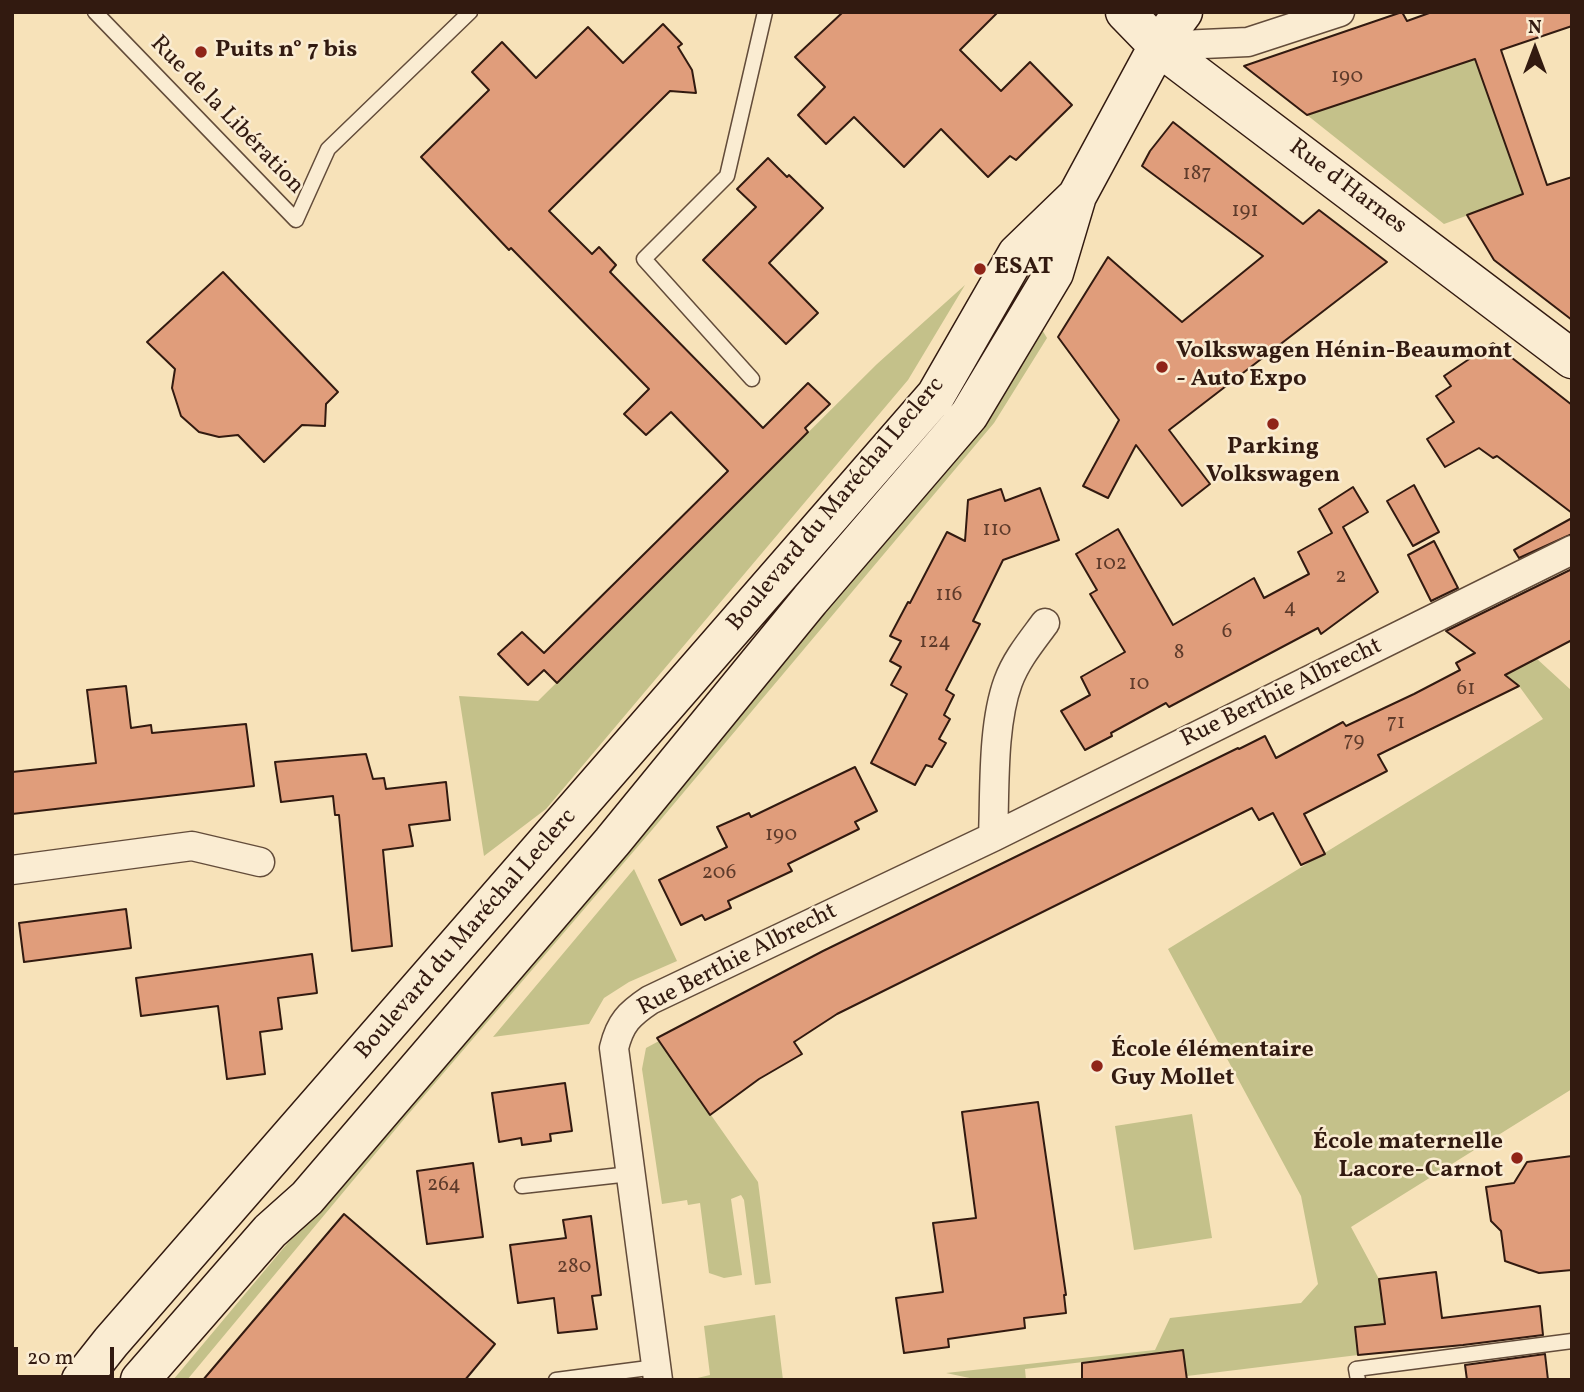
<!DOCTYPE html>
<html>
<head>
<meta charset="utf-8">
<style>
  body { margin:0 }
  #map { position:relative; width:1584px; height:1392px; overflow:hidden; background:#f7e2b9; font-family:Vollkorn,serif }
  canvas { display:block }
  .frame { position:absolute; inset:0; border:14px solid #321a10; pointer-events:none }
  .north { position:absolute; left:1500px; top:14px; width:70px; height:70px; -webkit-text-stroke:5px #faecd2; paint-order:stroke; rotate:0deg; font-size:19px; font-weight:700; line-height:28px; text-align:center; color:#321a10 }
  .north::after { content:''; display:block; margin:auto; width:24px; height:32px; background:#321a10; clip-path:polygon(50% 0,100% 100%,50% 72%,0 100%) }
  .scale { position:absolute; left:14px; top:1347px; width:100px; height:32px; box-sizing:border-box; border:4px solid #321a10; border-top:0; padding-left:9px; font-size:21px; line-height:24px; white-space:nowrap; color:#321a10; -webkit-text-stroke:5px #faecd2; paint-order:stroke }
</style>
</head>
<body>
<div id="map">
<canvas width="1584" height="1392"></canvas>
<div class="frame"></div>
<div class="north">N</div>
<div class="scale">20 m</div>
</div>
<script>
const ctx = document.querySelector('canvas').getContext('2d');
ctx.lineJoin = 'round';
function fillPath(path, color) {
  ctx.fillStyle = color;
  ctx.fill(path, 'evenodd');
}
function stroke(path, color, width, dash) {
  ctx.strokeStyle = color;
  ctx.lineWidth = width;
  ctx.lineCap = dash ? 'butt' : 'round';
  ctx.setLineDash(dash || []);
  ctx.stroke(path);
}
function write(font, color, halo, rows, align = 'center') {
  ctx.font = font + ' Vollkorn,serif';
  ctx.lineWidth = 5;
  ctx.setLineDash([]);
  ctx.textBaseline = 'middle';
  ctx.strokeStyle = halo;
  ctx.fillStyle = color;
  for (const [text, x, y, turn = 0] of rows) {
    ctx.save();
    ctx.translate(x, y);
    ctx.rotate((+turn || 0) * Math.PI / 180);
    ctx.textAlign = isNaN(turn) ? turn : align;
    if (halo) ctx.strokeText(text, 0, 0);
    ctx.fillText(text, 0, 0);
    ctx.restore();
  }
}
fillPath(new Path2D(`
  M1475,59L1523,195L1444,224L1307,115Z
  M965,285L908,380L546,809L484,856L459,696L538,701L877,364Z
  M1041,328L1047,338L994,423L652,830L405,1118L187,1380H173L399,1110Z
  M1536,658L1572,691V1089L1351,1227L1379,1279L1385,1324L1358,1355L1187,1376L1183,1350L1025,1369L1026,1380H979L946,1373L1155,1350L1170,1318L1301,1303L1318,1284L1301,1196L1168,949L1543,719L1519,686L1505,675Z
  M634,869L677,961L629,982L604,998L589,1024L493,1037Z
  M659,1041L758,1182L771,1283L755,1285L744,1200L741,1195L731,1199L742,1275L724,1278L709,1273L700,1203L688,1205L687,1200L662,1204L642,1069L646,1048Z
  M1192,1114L1212,1238L1134,1250L1115,1126Z
  M775,1315L783,1380H689L710,1375L704,1326Z`), '#c4c18a');
const building = new Path2D(`
  M843,12H998L960,50L1001,91L1030,62L1072,105L1016,160L1010,156L988,177L941,129L904,167L854,117L826,144L798,115L825,87L795,57Z
  M1402,12L1407,21L1432,12H1572V26L1501,50L1547,185L1572,177V320L1494,260L1467,215L1523,194L1475,59L1307,115L1244,66Z
  M663,24L682,44L678,47L692,70L696,93L670,91L549,211L592,254L599,247L616,265L610,272L763,428L808,383L830,404L805,428L808,432L557,683L544,670L528,685L498,654L522,632L544,653L728,471L671,412L646,435L624,414L649,389L511,248L509,250L421,157L489,90L472,72L502,42L536,78L588,27L623,63Z
  M1173,122L1303,224L1319,210L1387,262L1169,430L1210,484L1182,506L1136,445L1108,498L1083,486L1119,420L1058,337L1108,257L1182,322L1263,256L1142,166L1150,151Z
  M768,158L787,177L789,175L823,208L769,263L818,313L786,344L703,260L756,207L737,189Z
  M223,272L338,392L326,404L325,426L302,425L264,462L238,435L219,437L199,432L181,416L172,388L175,369L147,342Z
  M1493,343L1572,405V513L1497,456L1493,458L1479,448L1445,467L1427,439L1454,422L1436,396L1451,386L1444,376Z
  M1414,485L1439,532L1413,546L1387,501Z
  M1353,487L1368,512L1343,527L1378,592L1321,634L1318,628L1169,707L1166,703L1111,733L1112,736L1085,750L1061,711L1090,695L1081,677L1125,652L1090,594L1097,590L1076,554L1118,529L1173,625L1254,578L1264,598L1309,574L1298,552L1332,533L1319,509Z
  M1040,488L1059,540L1003,560L973,621L980,624L946,690L954,695L944,715L950,719L939,739L946,743L932,767L926,765L915,785L871,763L907,694L891,685L901,667L890,661L901,641L890,636L908,602L910,603L947,532L965,541L968,500L1001,489L1005,501Z
  M1572,518V534L1519,558L1514,550Z
  M1434,541L1458,588L1431,601L1408,555Z
  M1572,569V640L1505,675L1519,686L1378,755L1387,771L1304,814L1325,854L1301,865L1273,813L1259,820L1252,808L837,1014L794,1042L802,1054L759,1079L710,1115L657,1038L823,951L1238,748L1239,749L1265,736L1276,758L1343,722L1346,726L1414,694L1460,670L1456,663L1475,653L1446,631Z
  M126,686L131,728L151,725L152,733L246,724L254,786L12,814V772L96,763L87,690Z
  M366,754L373,779L384,778L386,789L446,782L450,820L409,825L413,846L383,850L392,946L352,951L339,815H335L333,796L281,802L275,762Z
  M855,767L877,811L855,822L859,829L788,864L792,871L728,901L731,908L705,920L702,915L681,925L659,880L727,847L717,827L749,813L751,817Z
  M126,909L131,948L24,962L19,923Z
  M312,954L317,993L278,998L282,1029L260,1032L265,1074L227,1079L218,1006L141,1016L136,978Z
  M565,1083L572,1131L550,1134L551,1141L522,1145L521,1138L499,1142L492,1093Z
  M1038,1102L1066,1295H1064L1066,1313L1024,1318L1025,1328L948,1339L949,1347L904,1353L896,1298L943,1292L933,1223L976,1218L962,1112Z
  M1572,1156V1270L1539,1273L1505,1261L1501,1231L1491,1221L1486,1187L1514,1183L1527,1162Z
  M473,1163L483,1237L427,1244L417,1171Z
  M344,1214L495,1344L465,1380H203Z
  M591,1216L601,1295L592,1296L597,1329L558,1333L554,1298L518,1303L510,1245L566,1238L563,1220Z
  M1436,1272L1442,1318L1540,1306L1543,1335L1463,1345L1358,1355L1355,1327L1385,1324L1379,1279Z
  M1183,1350L1187,1380H1082V1363Z
  M1545,1354L1548,1380H1467L1465,1365Z`);
fillPath(building, '#e09d7b');
stroke(building, '#321a10', 2);
const lane = new Path2D(`
  M95,12L296,220L328,149L470,12
  M752,379L644,259L727,176L765,12
  M522,1186L630,1174
  M556,1380L656,1367
  M1358,1380L1356,1369L1572,1341`);
const street = new Path2D(`
  M1158,46L1248,42L1340,12
  M993,837C995,791 992,726 1008,682C1016,660 1031,642 1045,623
  M12,870L192,846L260,862
  M658,1380L614,1048C620,1023 629,1014 650,1000L993,837L1572,550`);
const secondary = new Path2D(`
  M1125,12L1158,46L1572,359
  M81,1380L111,1342L936,395L1017,254L1075,198
  M140,1380L270,1231L307,1198L612,842L810,600L969,415L1054,273L1077,196L1158,46L1183,12`);
stroke(lane, '#634c3a', 17);
stroke(street, '#634c3a', 31);
stroke(secondary, '#321a10', 41);
stroke(lane, '#faecd2', 14);
stroke(street, '#faecd2', 28);
stroke(secondary, '#faecd2', 38);
for (const [x, y, r, color] of [
  [201,52,7,"#8f2418"],
  [980,269,7,"#8f2418"],
  [1162,367,7,"#8f2418"],
  [1273,424,7,"#8f2418"],
  [1097,1066,7,"#8f2418"],
  [1517,1158,7,"#8f2418"]
]) {
  const dot = new Path2D();
  dot.arc(x, y, r, 0, 2 * Math.PI);
  ctx.fillStyle = color;
  ctx.fill(dot);
  stroke(dot, '#faecd2', 2.5);
}
write('21px', '#5e3b2b', null, [
  ["190",1347,78],
  ["187",1197,175],
  ["191",1245,212],
  ["110",997,531],
  ["102",1111,565],
  ["2",1341,578],
  ["116",949,596],
  ["4",1290,609],
  ["6",1227,633],
  ["124",935,643],
  ["8",1179,654],
  ["10",1139,685],
  ["61",1466,690],
  ["71",1396,724],
  ["79",1354,742],
  ["190",781,836],
  ["206",719,874],
  ["264",444,1186],
  ["280",574,1268]
]);
write('bold 24px', '#321a10', '#faecd2', [
  ["Puits n° 7 bis",215,52],
  ["ESAT",994,269],
  ["Volkswagen Hénin-Beaumont",1176,353],
  ["- Auto Expo",1176,381],
  ["Parking",1273,449,"center"],
  ["Volkswagen",1273,477,"center"],
  ["École élémentaire",1111,1052],
  ["Guy Mollet",1111,1080],
  ["École maternelle",1503,1144,"right"],
  ["Lacore-Carnot",1503,1172,"right"]
], 'left');
write('24px', '#321a10', '#faecd2', [
  ["Rue de la Libération",226,116,46],
  ["Rue d'Harnes",1347,188,37],
  ["Boulevard du Maréchal Leclerc",837,505,-50],
  ["Rue Berthie Albrecht",1282,694,-26],
  ["Boulevard du Maréchal Leclerc",467,935,-49],
  ["Rue Berthie Albrecht",738,961,-27]
]);
</script>
</body>
</html>
